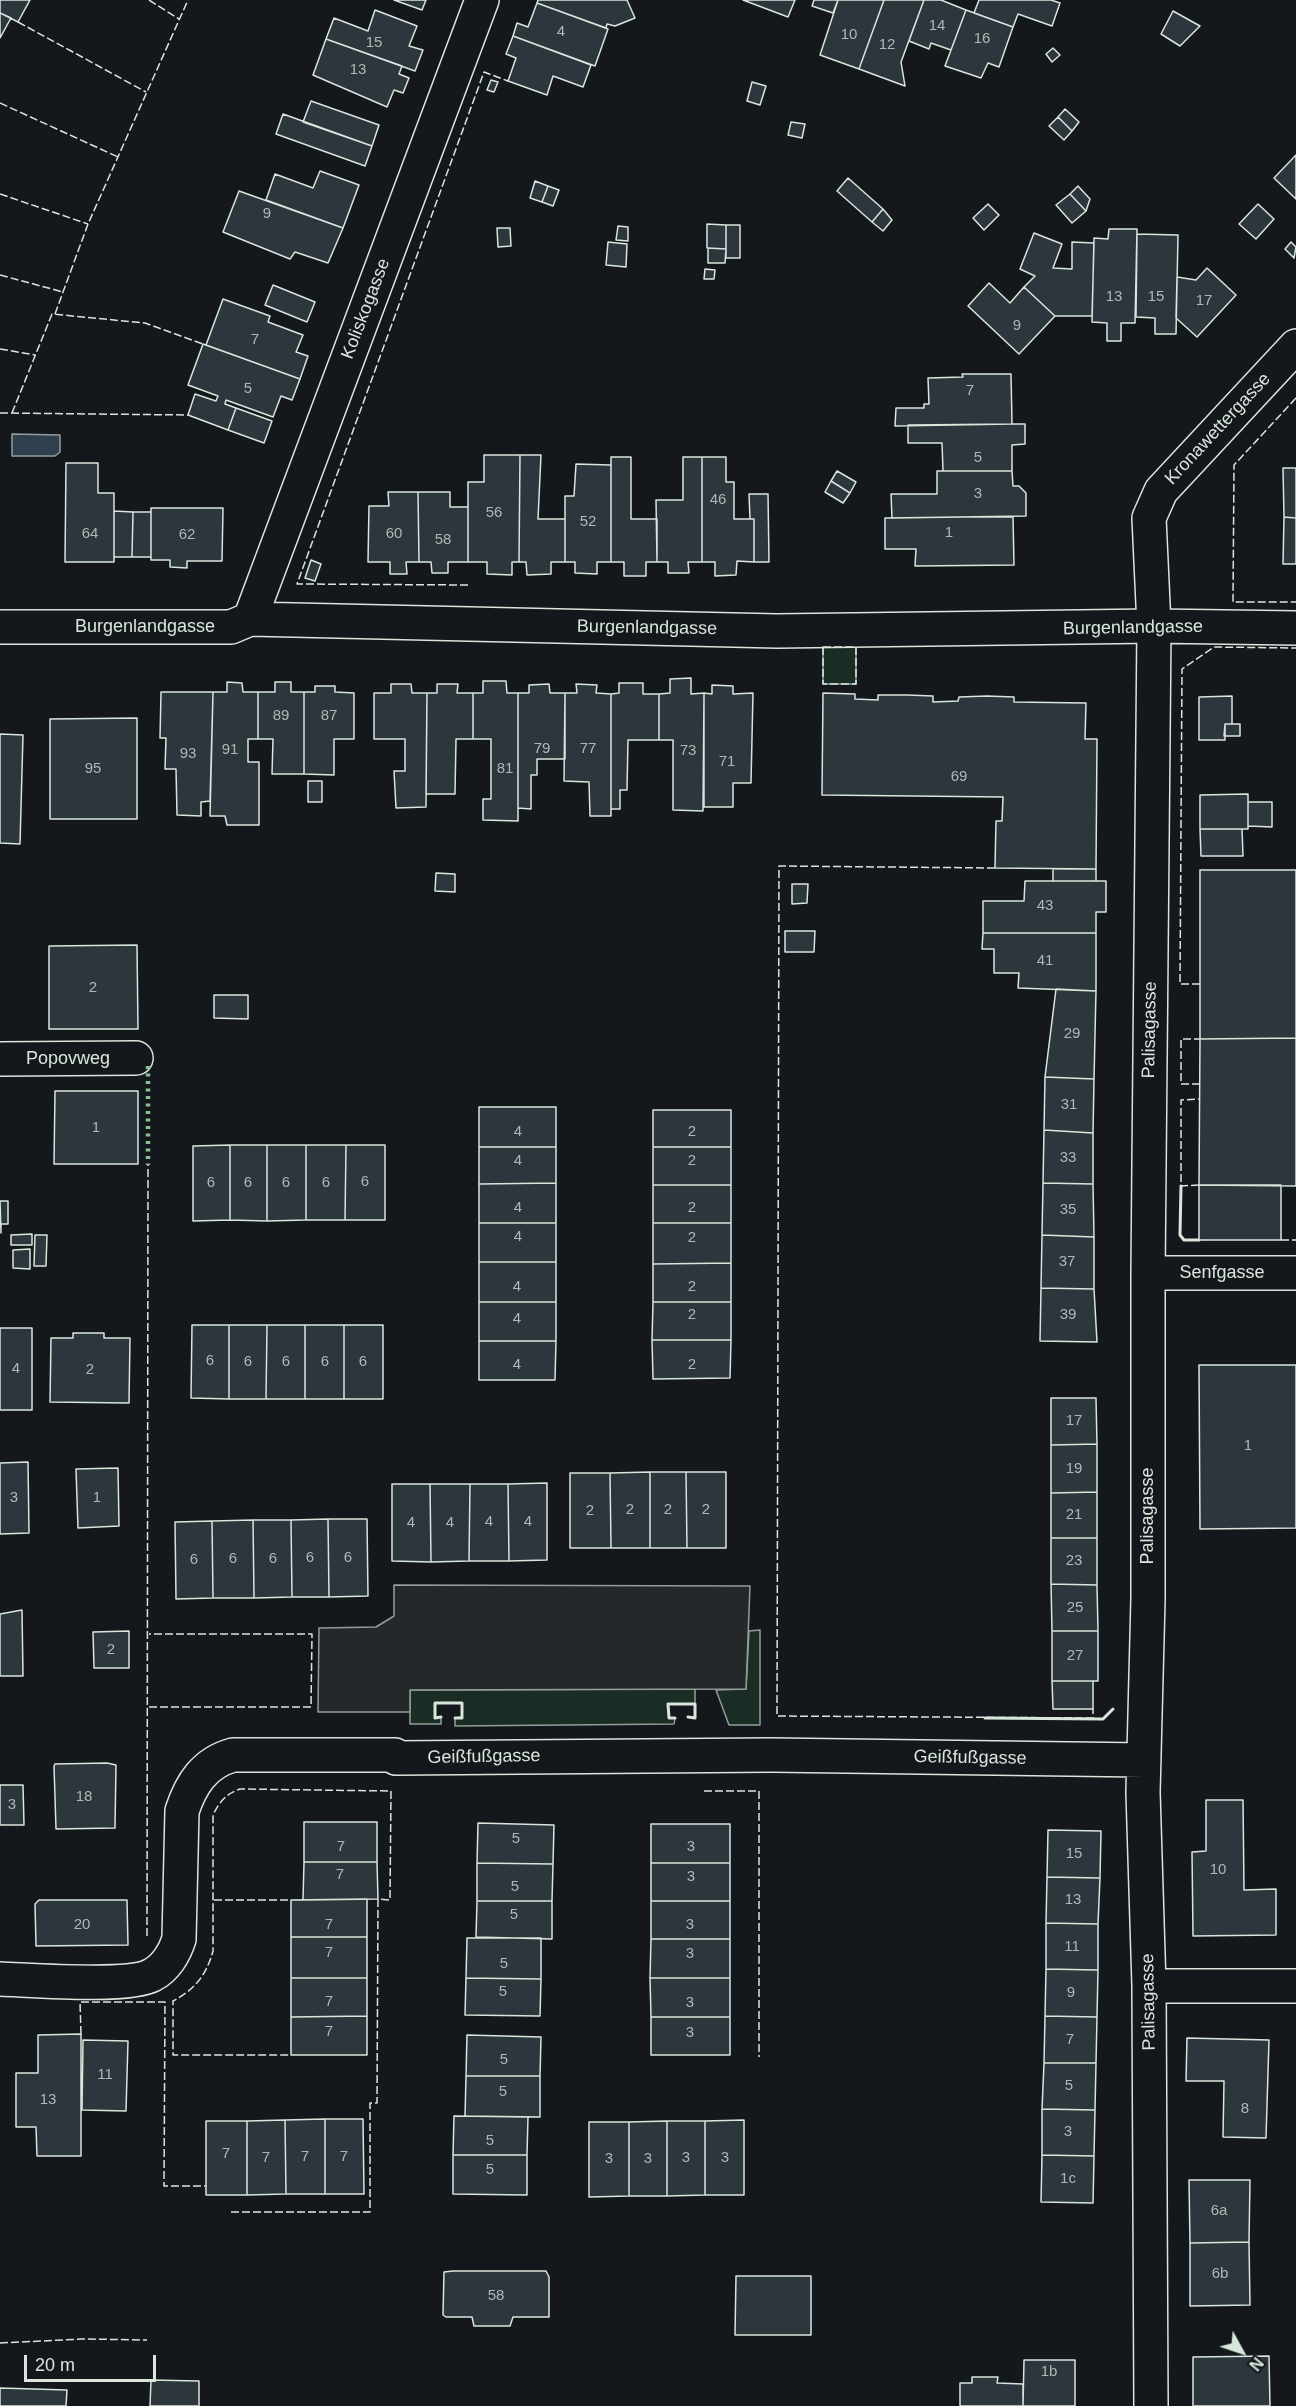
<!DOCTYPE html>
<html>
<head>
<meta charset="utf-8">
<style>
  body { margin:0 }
  #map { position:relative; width:1296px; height:2406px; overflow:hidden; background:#14181c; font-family:Arial,sans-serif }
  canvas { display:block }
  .north { position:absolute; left:1212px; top:2322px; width:60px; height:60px; -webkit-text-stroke:4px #14181c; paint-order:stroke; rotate:130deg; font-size:16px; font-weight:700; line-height:24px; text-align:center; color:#d8e6dc }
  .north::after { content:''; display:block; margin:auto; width:21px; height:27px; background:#d8e6dc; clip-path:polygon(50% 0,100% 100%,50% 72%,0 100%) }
  .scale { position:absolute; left:24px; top:2355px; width:132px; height:27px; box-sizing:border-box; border:3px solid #d8e6dc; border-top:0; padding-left:8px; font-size:18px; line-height:21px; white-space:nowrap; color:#d8e6dc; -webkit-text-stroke:4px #14181c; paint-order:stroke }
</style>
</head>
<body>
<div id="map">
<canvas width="1296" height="2406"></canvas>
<div class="north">N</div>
<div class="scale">20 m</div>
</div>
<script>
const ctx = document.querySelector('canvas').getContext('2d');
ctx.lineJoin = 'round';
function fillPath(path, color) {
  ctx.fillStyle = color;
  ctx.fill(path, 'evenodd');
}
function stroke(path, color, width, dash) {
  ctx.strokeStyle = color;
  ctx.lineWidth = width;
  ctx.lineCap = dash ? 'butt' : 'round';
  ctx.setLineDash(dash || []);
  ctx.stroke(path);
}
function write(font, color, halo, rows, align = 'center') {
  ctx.font = font + ' Arial,sans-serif';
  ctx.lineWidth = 4.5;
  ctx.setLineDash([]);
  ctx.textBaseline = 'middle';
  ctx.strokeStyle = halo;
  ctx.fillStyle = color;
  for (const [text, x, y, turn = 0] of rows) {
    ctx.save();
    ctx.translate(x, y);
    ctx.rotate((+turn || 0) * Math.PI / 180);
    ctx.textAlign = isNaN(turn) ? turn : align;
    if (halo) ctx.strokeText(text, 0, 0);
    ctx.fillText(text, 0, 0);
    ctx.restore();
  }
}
const green = new Path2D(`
  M823,647H856V684H823Z
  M760,1630V1725H729L716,1690L746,1689L749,1631Z
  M695,1689V1704H668L669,1718H675L674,1724L455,1726V1718L462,1717V1703H435V1718L441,1717V1724H410V1690Z`);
fillPath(green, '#1a2d24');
stroke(green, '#939e99', 1.5);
const parking = new Path2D(`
  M394,1585L750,1586L746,1689L410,1690V1712H318L319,1628L376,1627L394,1616Z`);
fillPath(parking, '#24282b');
stroke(parking, '#939e99', 1.5);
const water = new Path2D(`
  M12,434L60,435V452L55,456H12Z`);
fillPath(water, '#2f3f4d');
stroke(water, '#939e99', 1.5);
const building = new Path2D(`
  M0,0H30L18,22L0,13Z
  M394,0H426L422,10Z
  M538,0H627L635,18L615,26L607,24L606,28L537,3Z
  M743,0H795L788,17Z
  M814,0H838L833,13L812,6Z
  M838,0H884L859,69L820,55Z
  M884,0H924L901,62L905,86L859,69Z
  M924,0H941L966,10L951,50L931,43L929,49L909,41Z
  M979,0H1051L1060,3L1052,26L1018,14L1013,27L974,13Z
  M537,3L608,29L595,66L513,36L517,23L528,27Z
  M375,10L417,26L409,46L423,50L415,71L326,39L334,18L368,31Z
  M966,10L1013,27L999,67L988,63L981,78L945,66Z
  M1173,11L1200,26L1180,46L1161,34Z
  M0,13L11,18L0,38Z
  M513,36L591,65L583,87L553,76L547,95L508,81L516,58L506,54Z
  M326,39L402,66L399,74L409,78L403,93L394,90L387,107L313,75Z
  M1053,48L1060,55L1052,62L1046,54Z
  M491,80L498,82L494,92L487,90Z
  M752,82L766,86L760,105L747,101Z
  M311,101L379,125L372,146L303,122Z
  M1065,109L1079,122L1072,131L1058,117Z
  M283,114L372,146L365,166L276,134Z
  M1058,117L1072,131L1064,140L1049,126Z
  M791,122L805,124L802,138L788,135Z
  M1296,155V199L1274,178Z
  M320,171L359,185L343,228L266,200L275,174L313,188Z
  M848,178L883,209L872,222L837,191Z
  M535,181L548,186L542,202L530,198Z
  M548,186L559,190L553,206L542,202Z
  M1078,186L1090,199L1086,211L1070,194Z
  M239,191L343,228L328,263L295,252L290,259L223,232Z
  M1070,194L1086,211L1072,223L1056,205Z
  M988,204L999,215L984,230L973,218Z
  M1258,204L1274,219L1256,239L1239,224Z
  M883,209L892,220L883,231L872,222Z
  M707,224L726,225V249L707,248Z
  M726,225H740V258H726Z
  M618,226L628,227V241L616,240Z
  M497,228H510L511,246L498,247Z
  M1109,229H1137L1135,323H1121V341H1107V323L1092,322L1094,238L1108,239Z
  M1034,233L1062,244L1053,268L1072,269V242L1094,243L1092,316H1055L1024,287L1035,276L1020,269Z
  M1137,234L1178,235L1176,334H1155V318L1136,317Z
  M608,242L627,244L626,267L606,265Z
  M1291,242L1296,247L1294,258L1285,249Z
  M708,248L726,249L725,263H708Z
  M1207,268L1236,295L1197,337L1176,318L1177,277L1196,280Z
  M705,269L715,270L714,279H704Z
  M989,283L1010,303L1024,287L1055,316L1019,354L968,306Z
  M273,285L315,302L307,322L265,305Z
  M223,299L270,316L268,322L303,335L296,352L308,356L300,379L206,345Z
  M203,344L300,379L292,400L281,396L273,417L226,400L225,404L236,408L228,430L188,415L195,394L216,401L218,396L188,385Z
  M962,374H1011L1012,424L895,426L896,408H924V404H929L928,378L963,377Z
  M236,408L272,421L264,443L228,430Z
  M1012,424H1025V444L1012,445V471H943L942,443H908V425Z
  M484,455H520L519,562H512V575L487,574V562H468V482H484Z
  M520,455H541L538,519H565V562H551V574L527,575L526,562H519Z
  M611,457H631V519H657V562H646V576H624V562H611Z
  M683,457H702V562H688L689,573H668V562H657L656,500H683Z
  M702,457H726V482H734V519H754V562L737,561L736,575L715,576V562H702Z
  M66,463H98V493H114V562H65Z
  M576,464L611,465V562H597V574L575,573V562H565V496H574Z
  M1283,468H1296V518L1284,517Z
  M837,471L856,482L850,493L831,481Z
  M937,471H1012L1013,486H1019L1026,493V516L892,518L891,494H937Z
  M831,481L850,493L843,503L825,492Z
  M388,492H418L419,562H406L407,574H390V562H368L369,506H389Z
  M418,492H450V507H468V562H448V573H432L431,562H419Z
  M749,494H768L769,562H754V519H750Z
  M151,508H223L222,561H187V568L170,567V560H151Z
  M114,511L133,512L132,557H114Z
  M133,512H151V557H132Z
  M964,517H1013L1014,565L915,566L916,549H885V518Z
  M1284,517L1296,518V564H1283Z
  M311,560L321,564L315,581L305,578Z
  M691,678V694L704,693L703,811L673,810V740H659V694L670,693V679Z
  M483,681H506L507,693H518V821L483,820V799H491V739H473V693H483Z
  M227,682L242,683L243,692H258V739H248V762H259V825H227L225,816H210L213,692H227Z
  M275,682H291V692H304V774H272L273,739H258V692H275Z
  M619,683H643V694H659V740H628L627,790H620V809H611V694L619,693Z
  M391,684H411L412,693H427L426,807L396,808L394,771H405V739H374V693H391Z
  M437,684H458L457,693H473V739H456L455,794H426L427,693H437Z
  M549,684L550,693H565V759H537V775H531V809L518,808V693H529V685Z
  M576,684L597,685L596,693L611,694V816H590L589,782L564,781L565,693H577Z
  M712,685L733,686V694L753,693L751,783H733V807H704V693L712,694Z
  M315,686H335V692L354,693V739H334V775L304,774V692H315Z
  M161,692H213L210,801L201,802V816L177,815L176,769H165L166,738H160Z
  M823,693L855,694V699L878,700V695H907L933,696V702L958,701L959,697L987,696L1014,697V702L1086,703L1085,739H1097L1096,869L995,868L996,821H1002L1003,797L822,795Z
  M1232,696V724H1225V740H1199V697Z
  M137,718V819H50V719Z
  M1225,724H1240V736H1224Z
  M0,734L23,735L20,844L0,843Z
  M308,781H322V802H308Z
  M1248,794V829H1200V795Z
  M1248,802H1272V827L1248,826Z
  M1200,829H1242L1243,856H1201Z
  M1053,869H1096V881H1053Z
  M1200,870H1296V1038L1200,1039Z
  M436,873L455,874V892L435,891Z
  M1025,881H1106V912H1096V933H983V901H1024Z
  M792,884H808L807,903L792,904Z
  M785,931H815L814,952H785Z
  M983,933H1096V991L1018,988L1019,973H994V949H982Z
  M137,945L138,1029H49V946Z
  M1056,989L1096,991L1094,1079L1045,1077Z
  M214,995H248V1019L214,1018Z
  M1296,1038V1186L1199,1185L1200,1039Z
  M1045,1077L1094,1079L1093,1133L1044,1130Z
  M55,1091H138V1164H54Z
  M479,1107H556V1147H479Z
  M653,1110H731V1147H653Z
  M1044,1130L1093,1133V1184L1043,1183Z
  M230,1145V1220L193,1221V1146Z
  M230,1145H267V1221L230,1220Z
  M267,1145H306V1220L267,1221Z
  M306,1145H346L345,1220H306Z
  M346,1145H385V1220H345Z
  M479,1147H556V1183L479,1184Z
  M653,1147H731V1185H653Z
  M556,1183V1223H479V1184Z
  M1043,1183L1093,1184L1094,1237L1042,1235Z
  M653,1185H731V1223H653Z
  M1199,1185H1281V1240H1199Z
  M0,1201H8V1224H1V1233Z
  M479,1223H556V1262H479Z
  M653,1223H731V1263L653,1264Z
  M32,1234V1245H11V1235Z
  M35,1235H47L46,1266H34Z
  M1042,1235L1094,1237V1289L1041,1288Z
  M30,1249V1269L13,1268V1250Z
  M479,1262H556V1302H479Z
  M731,1263V1302H653V1264Z
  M1041,1288L1094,1289L1097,1342L1040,1341Z
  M479,1302H556V1341H479Z
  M653,1302H731V1340H652Z
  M192,1325H229V1399L191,1398Z
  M229,1325H267L266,1399H229Z
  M267,1325H305V1399H266Z
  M305,1325H344V1399H305Z
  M344,1325H383V1399H344Z
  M0,1328H32V1410H0Z
  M73,1333H104V1338H130L129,1403L50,1402L51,1338H73Z
  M652,1340H731L730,1378L653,1379Z
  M479,1341H556L555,1380H479Z
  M1199,1365H1296V1528L1200,1529Z
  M1051,1398H1096L1097,1444L1051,1445Z
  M1097,1444V1492L1051,1493V1445Z
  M28,1462L29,1533L0,1534V1463Z
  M118,1468L119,1526L78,1528L76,1469Z
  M650,1472V1548H611L610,1473Z
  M650,1472H686L687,1548H650Z
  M686,1472H726V1548H687Z
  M570,1473H610L611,1548H570Z
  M547,1483V1560L509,1561L508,1484Z
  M392,1484H430L431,1562L392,1561Z
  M430,1484H470L469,1561L431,1562Z
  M470,1484H508L509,1561H469Z
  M1097,1492V1538H1051V1493Z
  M328,1519H367L368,1596L329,1597Z
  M328,1519L329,1597H292L291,1520Z
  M253,1520L254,1598H213L212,1521Z
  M253,1520H291L292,1597L254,1598Z
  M212,1521L213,1598L176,1599L175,1522Z
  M1051,1538H1097V1585L1051,1584Z
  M1051,1584L1097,1585L1098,1631H1052Z
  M22,1610L23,1676H0V1614Z
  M129,1631V1668H94L93,1632Z
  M1052,1631H1098V1681H1052Z
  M1052,1681H1093V1709H1053Z
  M107,1763L116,1765L115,1828L56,1829L54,1766L55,1764Z
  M0,1785H23L24,1825H0Z
  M1206,1800H1243L1244,1890L1276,1889V1935L1193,1936L1192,1852L1206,1851Z
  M304,1822H377V1862H304Z
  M478,1823L554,1825L553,1864L477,1863Z
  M651,1824H730V1863H651Z
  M1048,1830L1101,1831L1100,1878L1047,1877Z
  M304,1862H377L378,1899L303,1900Z
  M477,1863L553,1864L552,1901H477Z
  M651,1863H730V1901H651Z
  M1047,1877L1100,1878L1098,1924L1046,1923Z
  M367,1899V1937H291V1900Z
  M39,1900H127L128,1945L36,1946L35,1904Z
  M477,1901H552V1939L476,1937Z
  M651,1901H730V1939H651Z
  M1046,1923L1098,1924V1970L1046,1969Z
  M291,1937H367V1978H291Z
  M467,1938H541V1979L466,1978Z
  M651,1939H730V1978H650Z
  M1046,1969L1098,1970L1097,2017L1045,2016Z
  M291,1978H367V2016L291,2017Z
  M466,1978L541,1979L540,2016L465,2015Z
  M650,1978H730V2017H651Z
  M367,2016V2055H291V2017Z
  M1045,2016L1097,2017L1096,2063H1044Z
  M651,2017H730V2055H651Z
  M81,2034V2156H37L36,2127H16V2073H38V2035Z
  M467,2035L541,2037L540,2076H466Z
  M1187,2038L1269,2040L1266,2138L1223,2137L1224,2081H1186Z
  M83,2040L128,2041L126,2111L82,2110Z
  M1044,2063H1096L1095,2110L1042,2109Z
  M466,2076H540V2117L465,2116Z
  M1042,2109L1095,2110L1094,2156L1042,2155Z
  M454,2116L528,2117L527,2155H453Z
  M325,2119H363L364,2194H325Z
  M325,2119V2194H286L285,2120Z
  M285,2120L286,2194L247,2195V2121Z
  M744,2120V2195H705V2121Z
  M206,2121H247V2195H206Z
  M667,2121V2196H629V2122Z
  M667,2121H705V2195L667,2196Z
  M589,2122H629V2196L589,2197Z
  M453,2155H527V2195L453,2194Z
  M1042,2155L1094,2156L1093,2203L1041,2202Z
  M1189,2180H1250L1249,2242L1190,2243Z
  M1249,2242L1250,2305L1190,2306V2243Z
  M453,2271H546L549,2277V2317H513L510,2326H474L472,2317H446L443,2315L444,2272Z
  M736,2276H811V2335H735Z
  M1269,2356L1270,2406H1193V2357Z
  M1024,2360H1075V2406H1023Z
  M972,2377H998L997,2383L1023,2384V2406H960V2383H972Z
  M151,2380L199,2381V2406H150Z
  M0,2388L67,2390L66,2406H0Z`);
fillPath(building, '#2c363c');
stroke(building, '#d8e6dc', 1.5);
const street = new Path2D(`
  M250,619L482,0
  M0,627H231L250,619L777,631L1154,626L1296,628
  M0,1059L136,1058
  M1148,1273H1296
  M0,1979C31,1980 129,1988 152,1975C166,1968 175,1952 179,1939L182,1811C191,1784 204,1763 233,1755H395L396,1758L771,1755L1144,1760
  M1149,1986H1296
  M1151,2406L1149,1986L1143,1792L1148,1599V1273L1154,626L1149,518L1161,491L1296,346`);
stroke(street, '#d8e6dc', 36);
stroke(street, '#14181c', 33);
stroke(new Path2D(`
  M148,1066V1165`), '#8ac095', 4.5, [3, 4.5]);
stroke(new Path2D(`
  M149,0L179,19
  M18,22L146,92
  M0,103L118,157
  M0,194L88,224
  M0,275L63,292
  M55,314L88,224L188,0
  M0,349L35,355
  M1296,398L1234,465L1233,602H1296
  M0,413L188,415
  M12,413L52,314L145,323L203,344
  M468,585L297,584L484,72L508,81
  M823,647H856V684H823Z
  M995,868L779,866L777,1716L1093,1718V1709
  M1200,984H1180L1182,669L1214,647L1296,648
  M1200,1084H1181V1039H1200
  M1199,1185L1181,1186V1100L1200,1099
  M1281,1240H1296
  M149,1707H311L312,1634H149
  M704,1791H759V2057
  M214,1900H291
  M147,1936L148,1165
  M81,2034L80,2002H165L164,2186H206
  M231,2212H370V2103H377L378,1899L390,1900L391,1791L240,1789C226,1794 220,1801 213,1815V1951C206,1976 195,1989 173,2001V2055H291
  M0,2343L83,2339L147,2340`), '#d8e6dc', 1.5, [8, 3]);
stroke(new Path2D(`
  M1181,1186L1180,1235L1184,1240H1199
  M441,1717L435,1718V1703H462V1718H455
  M675,1718H669L668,1704H695V1718L688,1717
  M985,1718L1103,1719L1113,1709`), '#d8e6dc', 3);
write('15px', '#adbab4', null, [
  ["14",937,26],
  ["4",561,32],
  ["10",849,35],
  ["16",982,39],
  ["15",374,43],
  ["12",887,45],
  ["13",358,70],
  ["9",267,214],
  ["13",1114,297],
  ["15",1156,297],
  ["17",1204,301],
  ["9",1017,326],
  ["7",255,340],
  ["5",248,389],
  ["7",970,391],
  ["5",978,458],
  ["3",978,494],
  ["46",718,500],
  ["56",494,513],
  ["52",588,522],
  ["1",949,533],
  ["64",90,534],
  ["60",394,534],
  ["62",187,535],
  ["58",443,540],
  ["89",281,716],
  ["87",329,716],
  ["79",542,749],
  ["77",588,749],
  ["91",230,750],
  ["73",688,751],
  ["93",188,754],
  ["71",727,762],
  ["95",93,769],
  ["81",505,769],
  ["69",959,777],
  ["43",1045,906],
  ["41",1045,961],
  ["2",93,988],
  ["29",1072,1034],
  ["31",1069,1105],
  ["1",96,1128],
  ["4",518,1132],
  ["2",692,1132],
  ["33",1068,1158],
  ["4",518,1161],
  ["2",692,1161],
  ["6",365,1182],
  ["6",211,1183],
  ["6",248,1183],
  ["6",286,1183],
  ["6",326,1183],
  ["4",518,1208],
  ["2",692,1208],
  ["35",1068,1210],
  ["4",518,1237],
  ["2",692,1238],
  ["37",1067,1262],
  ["4",517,1287],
  ["2",692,1287],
  ["2",692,1315],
  ["39",1068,1315],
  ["4",517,1319],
  ["6",210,1361],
  ["6",248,1362],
  ["6",286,1362],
  ["6",325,1362],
  ["6",363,1362],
  ["4",517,1365],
  ["2",692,1365],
  ["4",16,1369],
  ["2",90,1370],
  ["17",1074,1421],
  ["1",1248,1446],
  ["19",1074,1469],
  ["3",14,1498],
  ["1",97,1498],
  ["2",630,1510],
  ["2",668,1510],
  ["2",706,1510],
  ["2",590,1511],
  ["21",1074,1515],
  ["4",489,1522],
  ["4",528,1522],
  ["4",411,1523],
  ["4",450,1523],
  ["6",310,1558],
  ["6",348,1558],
  ["6",233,1559],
  ["6",273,1559],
  ["6",194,1560],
  ["23",1074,1561],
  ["25",1075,1608],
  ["2",111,1650],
  ["27",1075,1656],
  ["18",84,1797],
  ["3",12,1805],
  ["5",516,1839],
  ["7",341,1847],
  ["3",691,1847],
  ["15",1074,1854],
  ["10",1218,1870],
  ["7",340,1875],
  ["3",691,1877],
  ["5",515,1887],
  ["13",1073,1900],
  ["5",514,1915],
  ["20",82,1925],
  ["7",329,1925],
  ["3",690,1925],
  ["11",1072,1947],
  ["7",329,1953],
  ["3",690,1954],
  ["5",504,1964],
  ["5",503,1992],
  ["9",1071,1993],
  ["7",329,2002],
  ["3",690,2003],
  ["7",329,2032],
  ["3",690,2033],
  ["7",1070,2040],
  ["5",504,2060],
  ["11",105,2075],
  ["5",1069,2086],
  ["5",503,2092],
  ["13",48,2100],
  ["8",1245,2109],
  ["3",1068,2132],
  ["5",490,2141],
  ["7",226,2154],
  ["7",305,2157],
  ["7",344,2157],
  ["7",266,2158],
  ["3",686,2158],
  ["3",725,2158],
  ["3",609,2159],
  ["3",648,2159],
  ["5",490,2170],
  ["1c",1068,2179],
  ["6a",1219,2211],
  ["6b",1220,2274],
  ["58",496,2296],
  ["1b",1049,2372]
]);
write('18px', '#d8e6dc', '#14181c', [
  ["Koliskogasse",366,309,-69],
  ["Kronawettergasse",1218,429,-47],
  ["Burgenlandgasse",145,627],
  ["Burgenlandgasse",647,628,1],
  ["Burgenlandgasse",1133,628,-1],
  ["Palisagasse",1150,1030,-89],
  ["Popovweg",68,1059],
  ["Senfgasse",1222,1273],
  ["Palisagasse",1148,1516,-90],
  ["Geißfußgasse",484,1757,-1],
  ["Geißfußgasse",970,1758,1],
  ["Palisagasse",1149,2002,-91]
]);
</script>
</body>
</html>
